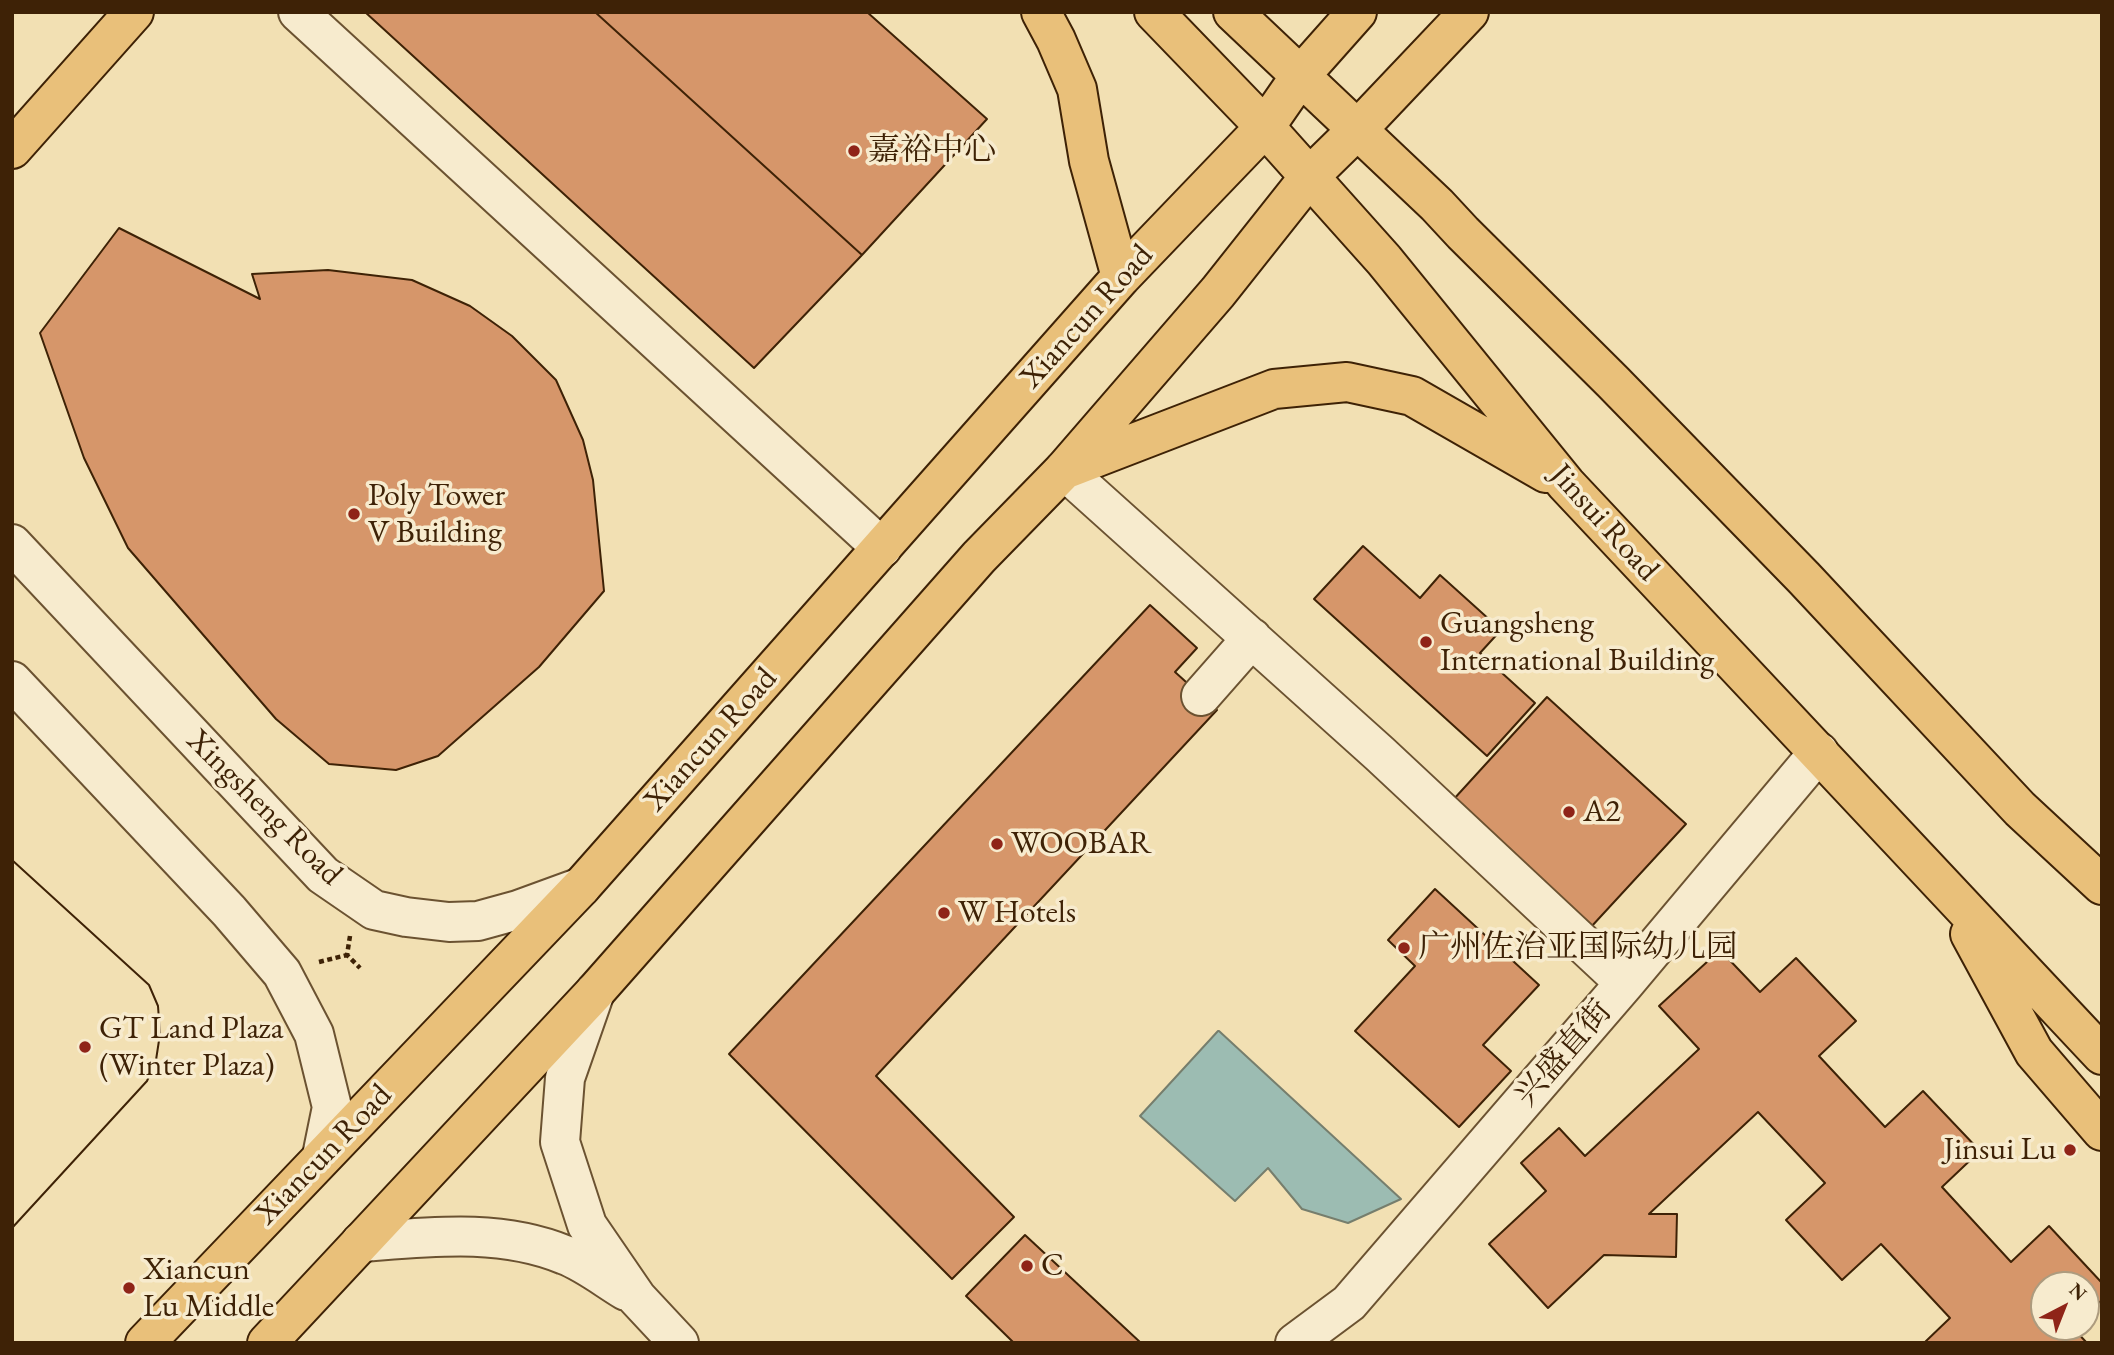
<!DOCTYPE html>
<html>
<head>
<meta charset="utf-8">
<style>
  body { margin:0 }
  #map { position:relative; width:2114px; height:1355px; overflow:hidden; background:#f2e0b3; font-family:"EB Garamond",serif }
  canvas { display:block }
  .frame { position:absolute; inset:0; border:14px solid #3e2206; pointer-events:none }
  .north { position:absolute; left:2030px; top:1271px; width:70px; height:70px; box-sizing:border-box; background:#f7ebce; border:2px solid #ad9b7e; border-radius:50%; rotate:42deg; font-size:19px; font-weight:700; line-height:28px; text-align:center; color:#3e2206 }
  .north::after { content:''; display:block; margin:auto; width:24px; height:32px; background:#8f2418; clip-path:polygon(50% 0,100% 100%,50% 72%,0 100%) }
</style>
</head>
<body>
<div id="map">
<canvas width="2114" height="1355"></canvas>
<div class="frame"></div>
<div class="north">N</div>
</div>
<script>
const ctx = document.querySelector('canvas').getContext('2d');
ctx.lineJoin = 'round';
function fillPath(path, color) {
  ctx.fillStyle = color;
  ctx.fill(path, 'evenodd');
}
function stroke(path, color, width, dash) {
  ctx.strokeStyle = color;
  ctx.lineWidth = width;
  ctx.lineCap = dash ? 'butt' : 'round';
  ctx.setLineDash(dash || []);
  ctx.stroke(path);
}
function write(font, color, halo, rows, align = 'center') {
  ctx.font = font + ' "EB Garamond","Noto Serif SC",serif';
  ctx.lineWidth = 7;
  ctx.setLineDash([]);
  ctx.textBaseline = 'middle';
  ctx.strokeStyle = halo;
  ctx.fillStyle = color;
  for (const [text, x, y, turn = 0] of rows) {
    ctx.save();
    ctx.translate(x, y);
    ctx.rotate((+turn || 0) * Math.PI / 180);
    ctx.textAlign = isNaN(turn) ? turn : align;
    if (halo) ctx.strokeText(text, 0, 0);
    ctx.fillText(text, 0, 0);
    ctx.restore();
  }
}
const water = new Path2D(`
  M1218,1031H1219L1401,1199L1348,1223L1302,1209L1268,1168L1235,1201L1140,1116Z`);
fillPath(water, '#9cbcb2');
stroke(water, '#767e6d', 2);
const building = new Path2D(`
  M365,12H595L862,255L754,368Z
  M595,12H867L987,119L862,255Z
  M119,228L260,299L252,274L328,270L412,280L470,306L512,336L556,380L583,440L593,480L604,591L539,667L438,756L396,770L329,764L276,719L128,548L84,458L40,333Z
  M1363,546L1420,598L1440,575L1501,630L1480,653L1535,703L1487,756L1314,599Z
  M1150,605L1197,648L1175,672L1217,710L876,1076L1014,1217L952,1279L729,1054Z
  M1547,697L1686,824L1591,927L1453,800Z
  M12,860L149,985L158,1006L160,1034L156,1060L147,1081L12,1228Z
  M12,860L149,985L158,1006L160,1034L156,1060L147,1081L12,1228Z
  M1435,889L1539,985L1483,1045L1511,1071L1459,1127L1355,1031L1415,966L1388,940Z
  M1720,950L1760,992L1796,958L1856,1021L1819,1056L1885,1127L1923,1091L1980,1151L1942,1187L2011,1262L2049,1226L2102,1283V1300L2086,1314V1285H2044V1327H2072L2087,1343H1924L1950,1318L1881,1244L1842,1280L1786,1220L1825,1183L1758,1112L1649,1214H1677L1676,1257L1604,1255L1548,1308L1489,1244L1546,1191L1521,1163L1559,1128L1585,1156L1699,1049L1659,1006Z
  M1025,1235L1141,1343H1014L966,1296Z`);
fillPath(building, '#d6966a');
stroke(building, '#3e2206', 2);
const minor = new Path2D(`
  M298,12L882,548
  M1064,470L1380,754L1625,983
  M12,544L323,875L374,910L406,917L449,922L478,921L518,910L581,887
  M12,681L229,911L282,973L314,1034L332,1107L322,1156
  M1201,696L1252,638
  M595,992L565,1078L560,1142L587,1225L637,1298L679,1343
  M361,1242C429,1237 500,1228 565,1255C586,1263 606,1279 626,1291
  M1295,1343L1349,1303L1625,983L1819,752`);
const major = new Path2D(`
  M1041,12L1056,40L1077,89L1089,161L1121,277
  M1154,12L1265,127L1384,260L1566,484L2102,1055
  M1233,12L1437,205L1463,233L1613,382L1804,578L2020,809L2102,885
  M12,149L134,12
  M1069,468L1274,389L1347,382L1412,396L1546,473
  M1970,934L2034,1052L2102,1131
  M145,1343L581,887L1121,277L1265,127L1301,75L1357,12
  M267,1343L595,992L979,557L1064,470L1218,292L1310,176L1358,129L1469,12`);
stroke(minor, '#6b5231', 42);
stroke(major, '#3e2206', 42);
stroke(new Path2D(`
  M350,936L347,955L360,968
  M319,962L347,955`), '#3e2206', 4.5, [5, 3.5]);
stroke(minor, '#f7ebce', 38);
stroke(major, '#e9c07a', 38);
for (const [x, y, r, color] of [
  [854,151,7,"#8f2418"],
  [354,514,7,"#8f2418"],
  [1426,642,7,"#8f2418"],
  [1569,812,7,"#8f2418"],
  [997,844,7,"#8f2418"],
  [944,913,7,"#8f2418"],
  [1404,948,7,"#8f2418"],
  [85,1047,7,"#8f2418"],
  [2070,1150,7,"#8f2418"],
  [1027,1266,7,"#8f2418"],
  [129,1288,7,"#8f2418"]
]) {
  const dot = new Path2D();
  dot.arc(x, y, r, 0, 2 * Math.PI);
  ctx.fillStyle = color;
  ctx.fill(dot);
  stroke(dot, '#f7ebce', 2.5);
}
write('32px', '#3e2206', '#f7ebce', [
  ["嘉裕中心",868,151],
  ["Poly Tower",368,496],
  ["V Building",368,533],
  ["Guangsheng",1440,624],
  ["International Building",1440,661],
  ["A2",1583,812],
  ["WOOBAR",1011,844],
  ["W Hotels",958,913],
  ["广州佐治亚国际幼儿园",1418,948],
  ["GT Land Plaza",99,1029],
  ["(Winter Plaza)",99,1066],
  ["Jinsui Lu",2056,1150,"right"],
  ["C",1041,1266],
  ["Xiancun",143,1270],
  ["Lu Middle",143,1307]
], 'left');
write('32px', '#3e2206', '#f7ebce', [
  ["Xiancun Road",1087,317,-48],
  ["Jinsui Road",1604,523,48],
  ["Xiancun Road",711,740,-48],
  ["Xingsheng Road",264,808,45],
  ["兴盛直街",1564,1054,-49],
  ["Xiancun Road",324,1155,-46]
]);
</script>
</body>
</html>
